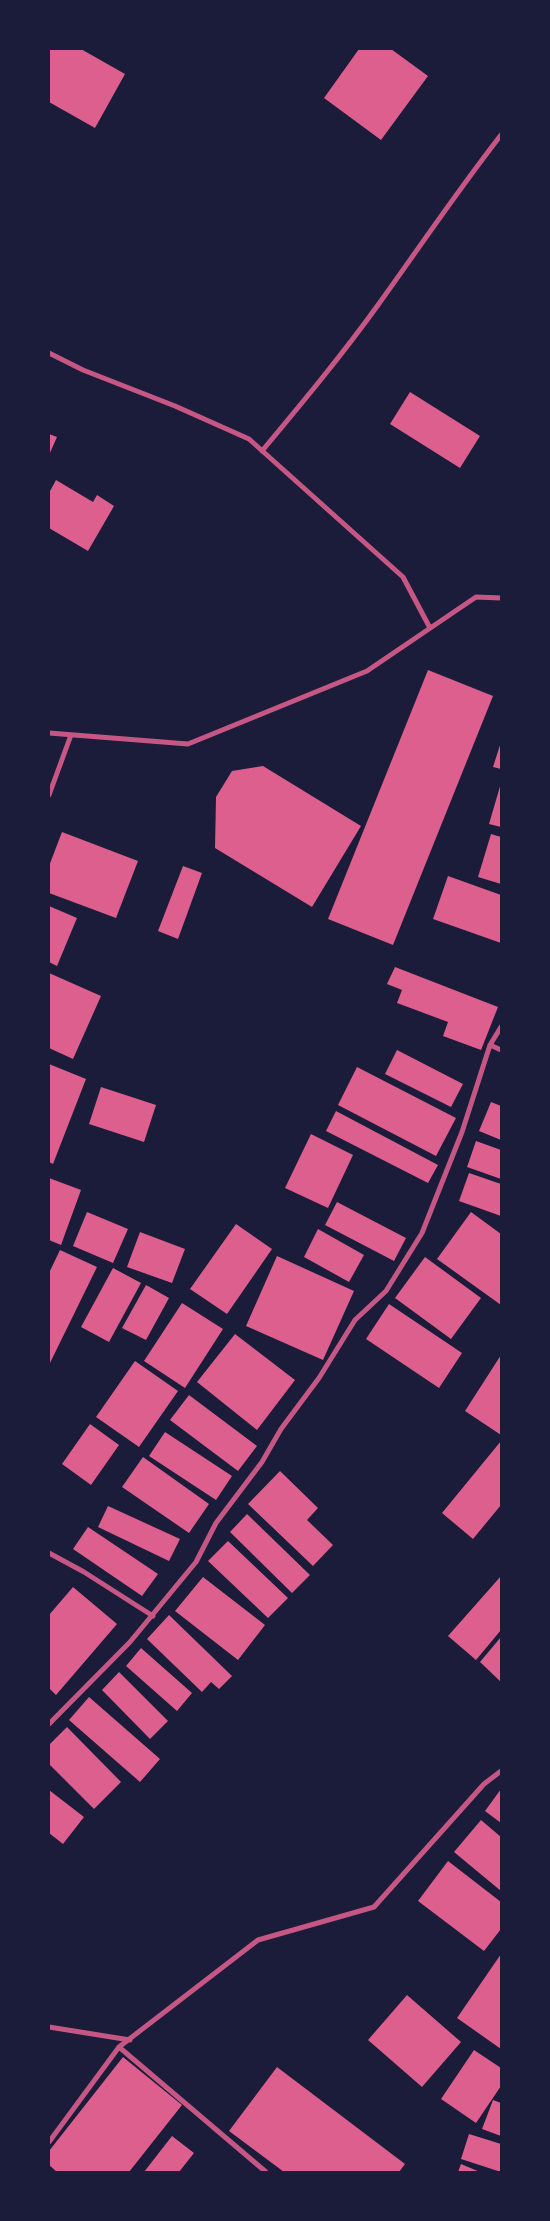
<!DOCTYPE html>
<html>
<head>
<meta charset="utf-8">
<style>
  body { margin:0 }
  #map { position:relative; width:550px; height:2221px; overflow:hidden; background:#1b1b3a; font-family:"Golos Text",sans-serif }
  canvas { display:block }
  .frame { position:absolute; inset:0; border:50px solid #1b1b3a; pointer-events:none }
</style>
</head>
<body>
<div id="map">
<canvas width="550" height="2221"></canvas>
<div class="frame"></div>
</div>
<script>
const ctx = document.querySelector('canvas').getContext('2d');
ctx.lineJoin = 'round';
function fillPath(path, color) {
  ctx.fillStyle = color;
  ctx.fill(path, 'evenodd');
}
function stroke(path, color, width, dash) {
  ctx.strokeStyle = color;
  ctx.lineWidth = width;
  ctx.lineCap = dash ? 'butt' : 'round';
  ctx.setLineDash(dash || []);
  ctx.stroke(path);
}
fillPath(new Path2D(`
  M49,49H81L125,74L95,128L49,102Z
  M359,49H391L428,76L381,140L324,98Z
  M410,392L480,436L460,468L390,424Z
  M49,434L57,437L49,455Z
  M56,480L93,502L97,495L114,506L88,551L49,528V493Z
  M428,670L493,696L393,945L328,919Z
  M501,742V769L493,767Z
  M263,766L361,826L312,907L215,848L216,797L232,771Z
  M501,783V827L489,824Z
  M62,832L138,861L116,918L49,893V866Z
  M491,834L501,837V884L478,877Z
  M183,866L202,873L178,939L158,931Z
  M448,876L501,895V943L433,919Z
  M49,906L77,918L57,966L49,962Z
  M395,967L498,1007L481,1050L443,1036L448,1022L397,1003L402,990L387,984Z
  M49,973L101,996L73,1059L49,1048Z
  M397,1050L463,1084L451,1107L385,1074Z
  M49,1064L86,1079L53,1164L49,1162Z
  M357,1067L456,1118L436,1156L338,1105Z
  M101,1087L156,1105L144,1142L89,1124Z
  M491,1102L501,1106V1140L479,1131Z
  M336,1111L438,1165L428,1183L326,1131Z
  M311,1134L353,1155L328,1208L285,1188Z
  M476,1141L501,1150V1179L467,1167Z
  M469,1173L501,1184V1216L459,1201Z
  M49,1178L81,1190L61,1245L49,1240Z
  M337,1202L406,1238L394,1261L325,1225Z
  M87,1212L128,1229L113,1263L73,1246Z
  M471,1212L501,1234V1305L437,1259Z
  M236,1224L272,1249L227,1314L190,1289Z
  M318,1229L364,1255L349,1282L304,1257Z
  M140,1232L185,1249L172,1283L127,1267Z
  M60,1250L97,1267L49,1365V1273Z
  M277,1256L354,1291L323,1360L246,1326Z
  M425,1257L481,1298L451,1339L395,1298Z
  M113,1268L141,1283L109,1342L81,1327Z
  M146,1285L169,1298L146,1340L122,1328Z
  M182,1303L223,1329L185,1388L144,1361Z
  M389,1304L462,1353L439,1388L366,1339Z
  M235,1334L295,1380L257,1430L197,1382Z
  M501,1355V1435L465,1411Z
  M135,1361L178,1391L139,1447L96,1417Z
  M189,1395L257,1446L238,1471L170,1420Z
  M90,1424L119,1445L91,1485L62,1464Z
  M165,1432L232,1476L216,1500L149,1456Z
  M501,1441V1505L473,1539L442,1513Z
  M143,1457L209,1504L189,1533L122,1487Z
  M280,1471L318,1508L307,1520L333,1545L313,1566L248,1504Z
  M108,1506L180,1539L169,1561L98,1527Z
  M247,1514L310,1575L292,1593L230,1532Z
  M88,1527L158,1574L142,1596L73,1549Z
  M228,1541L288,1598L268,1618L208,1561Z
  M501,1576V1630L476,1660L448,1636Z
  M203,1577L265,1625L238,1660L175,1611Z
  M73,1587L117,1624L56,1695L49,1688V1615Z
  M169,1615L232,1676L219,1689L211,1682L202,1692L147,1639Z
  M501,1637V1682L480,1662Z
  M141,1648L192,1693L177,1711L126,1666Z
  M119,1672L168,1721L150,1739L102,1690Z
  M89,1697L160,1759L140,1782L69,1720Z
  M67,1727L121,1782L94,1809L49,1764V1745Z
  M501,1789V1823L485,1811Z
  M49,1790L84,1817L63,1844L49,1833Z
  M481,1820L501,1837V1891L454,1852Z
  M448,1861L501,1902V1929L484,1951L418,1901Z
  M501,1954V2049L457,2018Z
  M407,1995L461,2042L422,2087L368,2040Z
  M474,2050L501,2068V2086L476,2123L441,2099Z
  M123,2057L182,2105L129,2172H57L49,2165V2151Z
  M277,2067L405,2164L399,2172H284L229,2131Z
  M493,2100L501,2103V2136L482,2129Z
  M469,2134L501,2144V2172L461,2159Z
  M172,2136L194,2153L179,2172H144Z
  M461,2164L480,2172H458Z`), '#dd5f8e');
stroke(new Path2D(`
  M49,353L83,370L175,406L249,439L403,577L430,628
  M262,451C302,403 342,355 378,305C419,248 458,190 501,135
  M49,733L188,744L367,671L476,597L501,598
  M49,795L71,735
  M490,1045L501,1050
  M49,1553L84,1572L153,1616
  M49,1724L130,1642L196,1562L216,1523L262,1462L281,1429L319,1378L355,1320L386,1291L422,1233L462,1132L490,1045L501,1027
  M49,2027L130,2040
  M119,2047L266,2172
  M49,2142L119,2047L258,1940L374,1907L484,1784L501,1771`), '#c65784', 5);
</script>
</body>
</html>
